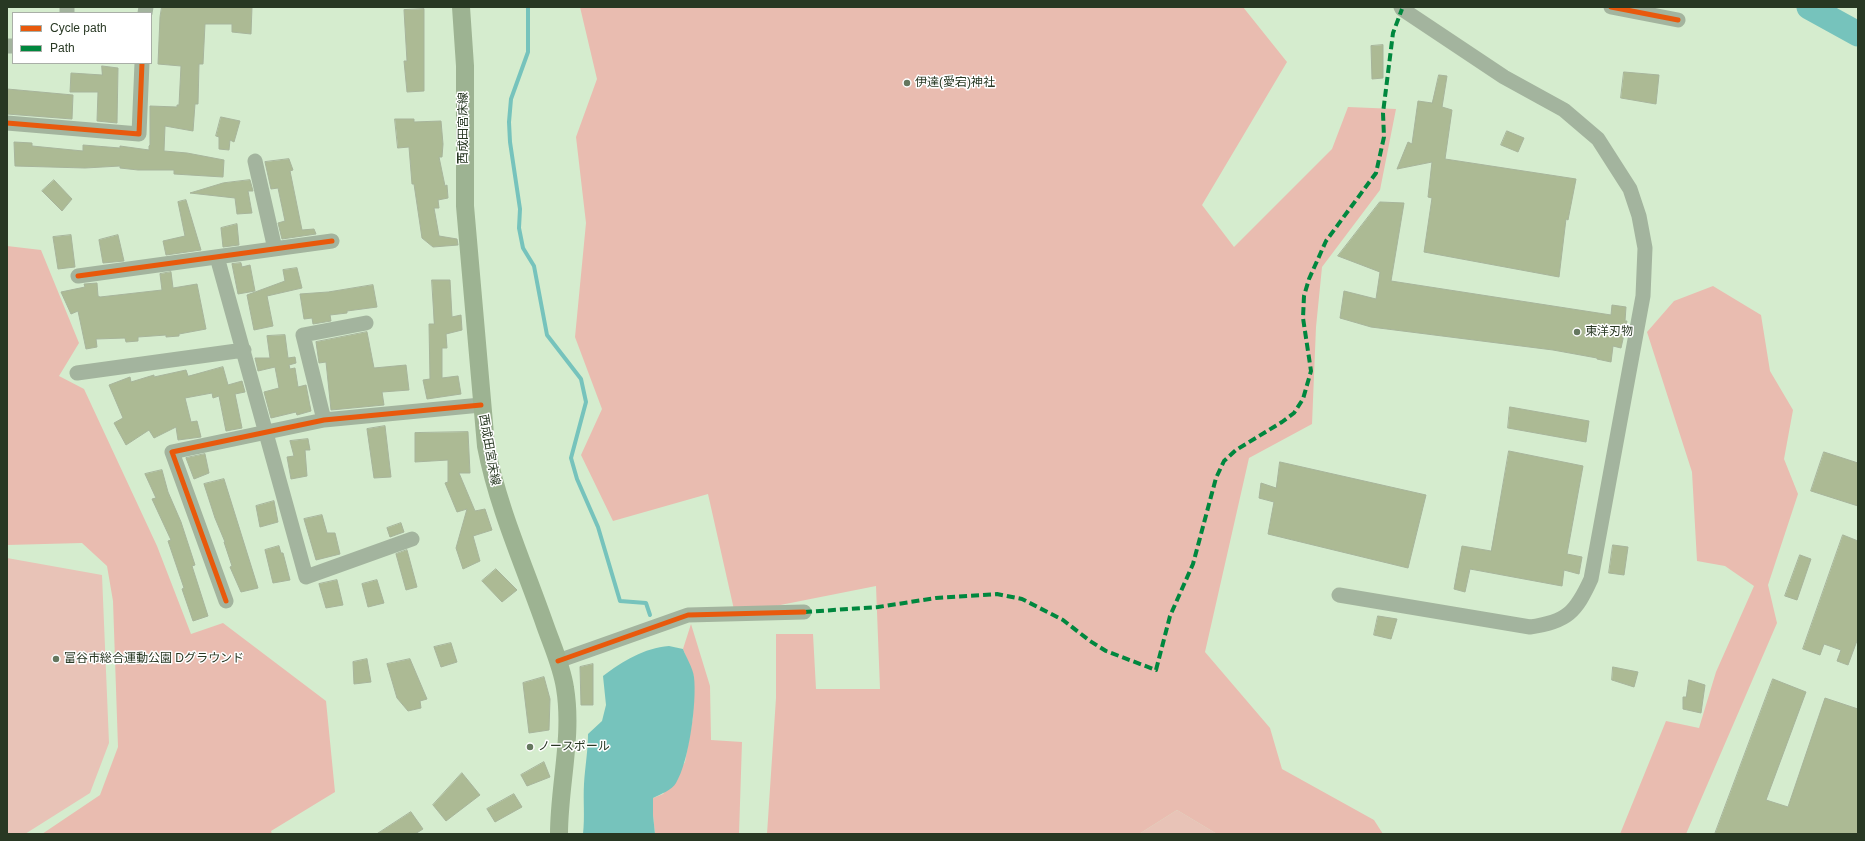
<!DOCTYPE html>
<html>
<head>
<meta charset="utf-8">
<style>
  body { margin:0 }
  #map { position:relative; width:1865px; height:841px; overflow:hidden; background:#d5ecce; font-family:Helvetica,sans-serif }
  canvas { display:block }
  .frame { position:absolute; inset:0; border:8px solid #283823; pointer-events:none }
  .legend { position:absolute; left:12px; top:12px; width:140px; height:52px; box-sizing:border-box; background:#fff; border:1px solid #a9afa7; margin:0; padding:5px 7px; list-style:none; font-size:12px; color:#283823 }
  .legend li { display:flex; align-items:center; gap:8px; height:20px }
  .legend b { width:20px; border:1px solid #a9afa7 }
</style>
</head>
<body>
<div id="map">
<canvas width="1865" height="841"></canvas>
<div class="frame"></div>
<ul class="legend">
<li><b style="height:5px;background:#e8590c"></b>Cycle path</li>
<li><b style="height:5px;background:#00873e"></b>Path</li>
</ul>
</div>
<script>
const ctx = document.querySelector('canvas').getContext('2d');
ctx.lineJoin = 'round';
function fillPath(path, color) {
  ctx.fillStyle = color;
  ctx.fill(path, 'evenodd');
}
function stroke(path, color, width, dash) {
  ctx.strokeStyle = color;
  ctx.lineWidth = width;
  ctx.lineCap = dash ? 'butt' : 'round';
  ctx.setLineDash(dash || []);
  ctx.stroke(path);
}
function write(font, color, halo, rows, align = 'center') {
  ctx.font = font + ' Helvetica,"Noto Sans JP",sans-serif';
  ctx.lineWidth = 3;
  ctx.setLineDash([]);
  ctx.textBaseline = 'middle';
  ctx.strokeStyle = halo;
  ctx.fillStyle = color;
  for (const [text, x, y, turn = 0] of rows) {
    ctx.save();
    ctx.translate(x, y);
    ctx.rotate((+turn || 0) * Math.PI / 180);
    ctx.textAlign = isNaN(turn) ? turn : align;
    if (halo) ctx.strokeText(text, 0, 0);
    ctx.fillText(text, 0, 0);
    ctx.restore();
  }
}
fillPath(new Path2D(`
  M7,558L102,575L109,743L90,793L25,834H7Z
  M1177,810L1217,834H1139Z`), '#e8c3b7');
fillPath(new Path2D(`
  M580,7H1243L1287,62L1202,205L1234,247L1332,149L1348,107L1396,109L1380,190L1322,267L1316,327L1312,424L1249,458L1205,652L1270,728L1282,769L1374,820L1383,834H1217L1177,810L1139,834H767L776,698V634H813L816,689H880L876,586L735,614L708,494L613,521L581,455L602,409L575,337L586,223L576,137L597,79Z
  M7,246L41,250L79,343L59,376L84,389L157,546L191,634L223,623L326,701L335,792L271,831L272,834H42L100,795L118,747L113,601L107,566L82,543L7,545Z
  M1713,286L1761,315L1770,371L1793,410L1784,459L1798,494L1768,585L1777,623L1686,834H1620L1666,721L1699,728L1716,672L1754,586L1725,566L1697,561L1692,472L1647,332L1674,301Z
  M691,624L710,686L711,740L742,742L739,834H655L653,815V798L663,794L685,762L693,717L694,677L683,649Z`), '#e9bcb0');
fillPath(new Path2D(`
  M669,646L683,649C686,657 693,668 694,677C697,702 689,762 676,783C672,790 661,794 653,798V815L655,834H583C585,817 583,800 584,784C585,767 588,751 588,734L602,721L606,705L603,676C623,661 644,648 669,646Z`), '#76c3bc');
stroke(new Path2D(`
  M528,7V52L511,99L509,122L510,142L520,209L519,228L523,248L534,266L547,335L581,379L586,402L571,458L577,479L598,527L620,601L646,603L650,615`), '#76c3bc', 4);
stroke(new Path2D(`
  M1809,7L1858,34`), '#76c3bc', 25);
const building = new Path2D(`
  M162,7H252L251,34L232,32V24H205L203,64H199L198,104H195L193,131L165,126L164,151L187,153L224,160L223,177L174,174V170H138L120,168V166L85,168L15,166L14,142L32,143V146L83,151V145L120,148V146L149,150V146L150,145V106L177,107V105H179L181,66L158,64L160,17Z
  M424,9V91L407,92L404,61H407L404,10Z
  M1383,45V78L1372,79L1371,46Z
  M102,66L118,68L117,123L97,121L98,92H70L71,73L102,75Z
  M1624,72L1659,75L1656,104L1621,98Z
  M1439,75L1447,76L1442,107L1452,110L1445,159L1576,179L1568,220L1566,219L1559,277L1424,252L1432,198L1428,197L1432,162L1397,169L1408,142L1412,144L1418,101L1432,103Z
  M7,89L73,95L72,119L7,114Z
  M221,117L240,121L234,142L230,140L229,150L219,149V137L216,136Z
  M395,119H414V122L441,121L443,144L442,157H439L445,186L447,185L448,198L438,200L439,208H434L439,236L457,239L458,245L433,247L422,238L414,184H412L409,147L398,148Z
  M1507,131L1524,138L1518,152L1501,145Z
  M289,159L293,170L290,171L302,230L314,229L316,234L282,239L278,223L285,221L278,188L271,189L265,162Z
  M54,180L72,199L62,211L42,191Z
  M250,180L253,191H248L252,213L237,214L235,198L190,193L223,183Z
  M186,200L201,250L166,255L163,241L185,236L178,202Z
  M1380,202L1404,203L1391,281L1611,315L1612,305L1626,307L1625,321H1627L1621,348L1613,346L1611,362L1597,359V358L1553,350L1371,327L1340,318L1344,291L1376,299L1380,272L1338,256Z
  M237,224L239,245L223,247L221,228Z
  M71,235L75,267L58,269L53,237Z
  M118,235L124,261L103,263L99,240Z
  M241,263L242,267L250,265L255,291L238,294L232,264Z
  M297,268L302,288L267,296L273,326L254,330L247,295L285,281L283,270Z
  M171,272L173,288L197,284L206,329L179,334V336L166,337V335L138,337V341L126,342L125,338L96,339L97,347L86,349L78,311L71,314L61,292L85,287L84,284L97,283L98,296L100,297L162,290L160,274Z
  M432,280H450L452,317L461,315L462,330L446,334L447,348H442V378L458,376L461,394L427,399L423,380L430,379L429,324H434Z
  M373,285L377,307L347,311V313L330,315L331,321L313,324L312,318L304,319L300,294L328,292Z
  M367,332L374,368L406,365L409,390L382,392L384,405L331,410L326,362L319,363L316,342Z
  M285,335L288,358L295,357L296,363L289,365L290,369L295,368L298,387L306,385L311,411L297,415L296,412L271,418L264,392L279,388L275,367L258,371L255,358H270L267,336Z
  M223,367L228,385L242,381L245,392L235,394L242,428L226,431L219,396L213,398L212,393L185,398L191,422L197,421L201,437L178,440L176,427L154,438L149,430L126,445L114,423L123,418L109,385L130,377L131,382L154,375V377L186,370L188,376Z
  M1510,407L1589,421L1586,442L1508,428Z
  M385,426L391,477L374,478L367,429Z
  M468,432L470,473H459L475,511L485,509L492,530L473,536L480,561L463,569L456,548L467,509L457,512L445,483L448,482V460L415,462V433Z
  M308,439L310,450H305L307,476L291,479L287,457L294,456L290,441Z
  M1509,451L1583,466L1567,554L1582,557L1579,574L1564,570L1562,586L1470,569L1465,592L1454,589L1462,546L1491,551Z
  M1824,452L1858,463V506L1811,491Z
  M205,454L209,473L194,479L186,458Z
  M1280,462L1426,495L1408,568L1268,534L1274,502L1259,498L1261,483L1276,488Z
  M162,470L168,492L181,522L195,565L192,566L208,616L193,621L182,589L184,588L168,541L171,540L152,499L156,498L145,474Z
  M224,479L258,588L241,592L230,567L232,566L224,542H225L215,518L204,484Z
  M274,501L278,522L260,527L256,506Z
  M322,515L327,533H335L340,554L316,560L304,519Z
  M401,523L404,532L390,537L387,528Z
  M1843,535L1858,541V638L1848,665L1837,661L1841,650L1824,644L1820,655L1803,649Z
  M1613,545L1628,547L1624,575L1609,573Z
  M279,546L281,553H283L290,580L273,583L265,550Z
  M407,550L417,587L406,590L396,554Z
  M1800,555L1811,559L1797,600L1785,596Z
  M496,569L517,590L502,602L482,581Z
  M337,580L343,605L326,608L319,584Z
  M377,580L384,603L368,607L362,584Z
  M1378,616L1397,619L1391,639L1374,635Z
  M451,643L457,662L441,667L434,647Z
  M367,659L371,682L354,684L353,662Z
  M410,659L427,699L420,701L421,708L408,711L397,698L387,664Z
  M593,664V705H581L580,667Z
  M1613,667L1638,672L1634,687L1612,680Z
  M544,677L550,699L549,730L529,733L523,683Z
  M1773,679L1806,692L1766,800L1788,807L1825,698L1858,709V834H1715Z
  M1689,680L1705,685L1701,713L1683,709V697H1686Z
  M544,762L550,777L527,786L521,775Z
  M462,773L480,795L446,821L433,805Z
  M514,794L522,807L495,822L487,809Z
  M411,812L423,829L415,834H377Z`);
fillPath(building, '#acba94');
stroke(building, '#a7b49b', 1);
stroke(new Path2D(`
  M1611,7L1678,20
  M67,13V7
  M145,13L146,7
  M7,46H13
  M7,123L139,134L142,63
  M255,161L275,249
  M217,257L306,577L412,539
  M78,276L332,241
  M77,373L244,350
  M324,420L303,335L366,323
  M1339,595L1530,627C1567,622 1576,612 1591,579L1643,296L1645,248L1639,216L1630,189L1598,139L1564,110L1504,77L1402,9L1401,7
  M226,601L172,452L324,420L481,405
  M558,661L688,615L804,612`), '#a3b49e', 15);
stroke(new Path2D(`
  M461,7L465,66V206L486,446C498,508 524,565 545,625C552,645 562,667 565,688C573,736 559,786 559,834`), '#9db392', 18);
stroke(new Path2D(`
  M804,612L878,607L936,598L997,594L1022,599L1063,620L1090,641L1106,651L1156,670L1170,616L1193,564L1216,478L1224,461L1236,450L1282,422L1294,413L1303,399L1311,371L1303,318L1304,296L1309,279L1326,241L1376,173L1384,137L1383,113L1393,33L1402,9`), '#00873e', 4, [8, 4]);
stroke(new Path2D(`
  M1611,7L1678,20
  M7,123L139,134L142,63
  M78,276L332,241
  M226,601L172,452L324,420L481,405
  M558,661L688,615L804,612`), '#e8590c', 5);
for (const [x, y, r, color] of [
  [907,83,4,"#65775f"],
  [1577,332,4,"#65775f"],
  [56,659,4,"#65775f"],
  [530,747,4,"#65775f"]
]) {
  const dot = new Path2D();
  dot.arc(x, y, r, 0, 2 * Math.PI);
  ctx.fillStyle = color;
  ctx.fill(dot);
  stroke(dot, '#fff', 1.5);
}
write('12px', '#283823', '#fff', [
  ["伊達(愛宕)神社",915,83],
  ["東洋刃物",1585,332],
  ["富谷市総合運動公園 Dグラウンド",64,659],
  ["ノースポール",538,747]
], 'left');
write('12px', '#283823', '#fff', [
  ["西成田宮床線",464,128,-90],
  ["西成田宮床線",489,450,80]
]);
</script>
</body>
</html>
